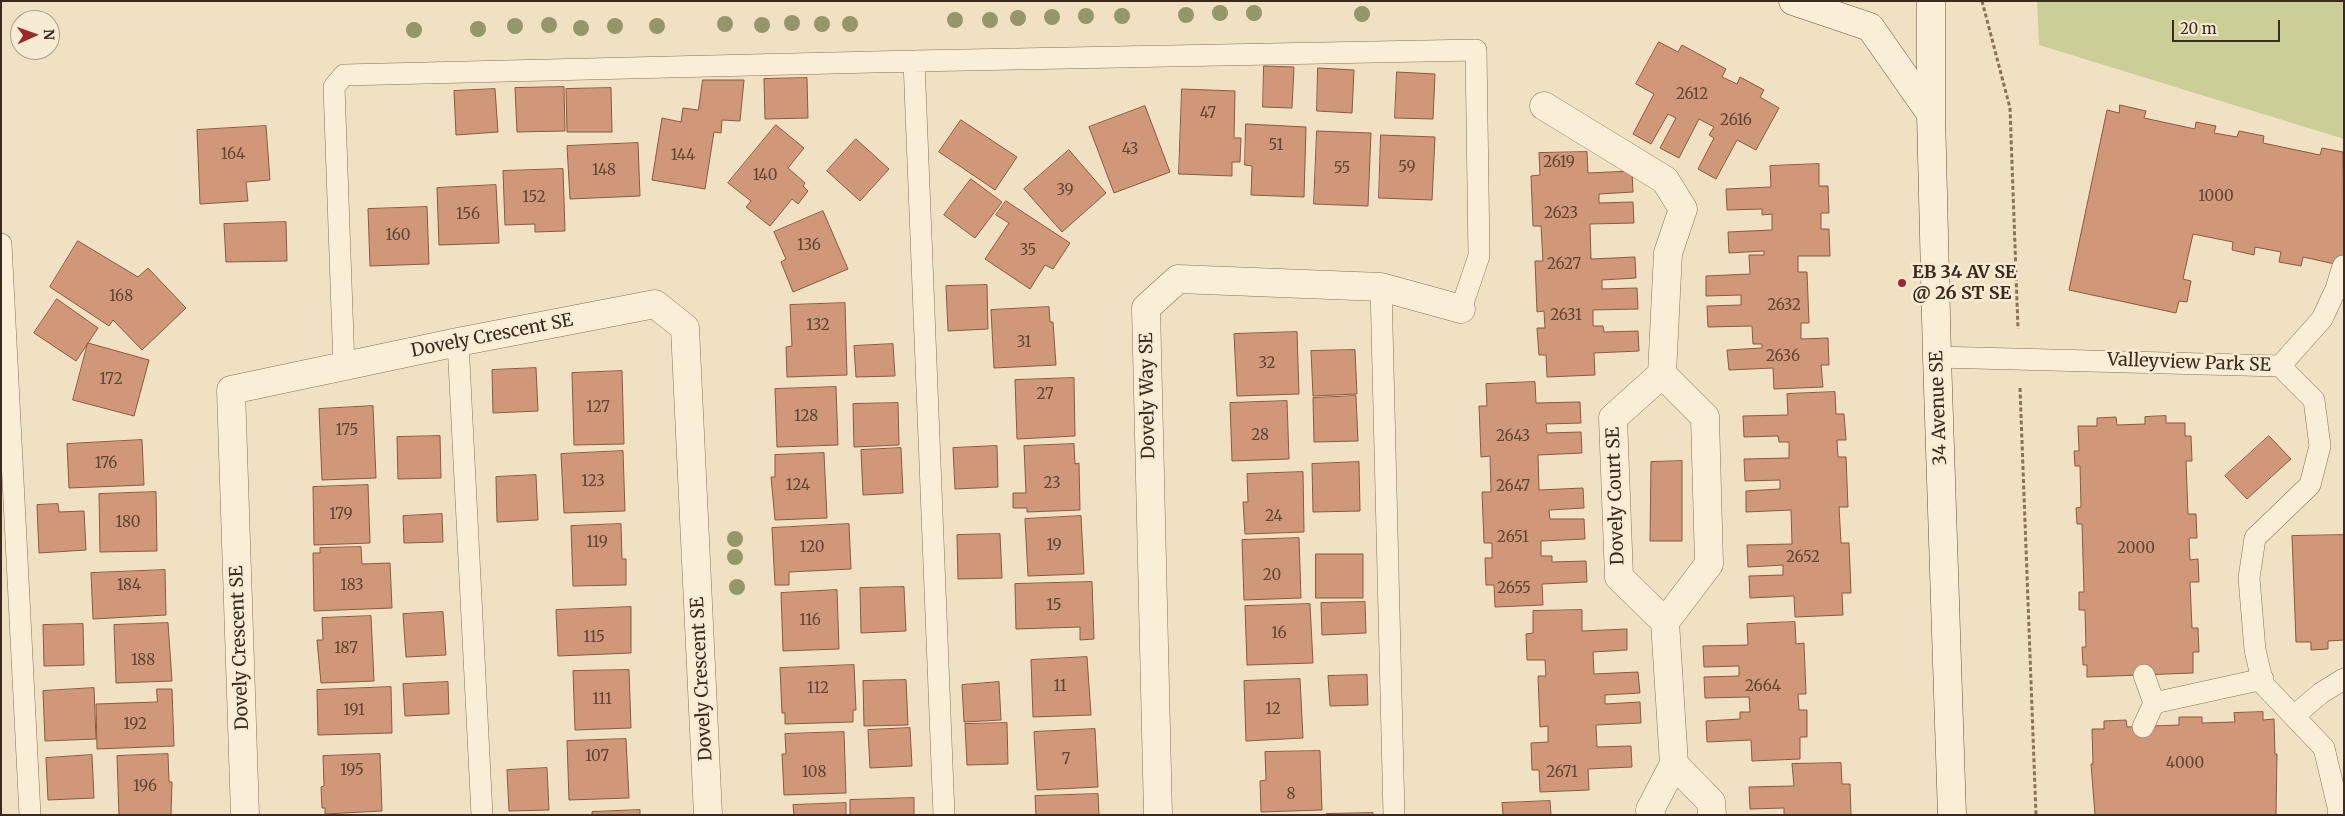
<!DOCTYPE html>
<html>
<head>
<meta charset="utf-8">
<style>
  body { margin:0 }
  #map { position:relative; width:2345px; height:816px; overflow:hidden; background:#f0e1c3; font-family:Merriweather,serif }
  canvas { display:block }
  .frame { position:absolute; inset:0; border:2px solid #3b2a1e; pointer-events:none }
  .north { position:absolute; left:10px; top:10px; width:50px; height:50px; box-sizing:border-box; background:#f7ebd3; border:1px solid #ac9e8b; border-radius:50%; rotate:88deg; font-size:14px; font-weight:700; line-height:20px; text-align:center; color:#3b2a1e }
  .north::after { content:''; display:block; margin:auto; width:18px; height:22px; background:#9d272d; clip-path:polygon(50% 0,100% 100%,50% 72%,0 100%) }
  .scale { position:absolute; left:2172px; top:20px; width:108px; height:22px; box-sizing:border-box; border:2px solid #3b2a1e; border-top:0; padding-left:6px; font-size:15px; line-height:18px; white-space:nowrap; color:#3b2a1e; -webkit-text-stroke:4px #f7ebd3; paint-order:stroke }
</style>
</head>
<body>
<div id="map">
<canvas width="2345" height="816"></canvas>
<div class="frame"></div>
<div class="north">N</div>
<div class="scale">20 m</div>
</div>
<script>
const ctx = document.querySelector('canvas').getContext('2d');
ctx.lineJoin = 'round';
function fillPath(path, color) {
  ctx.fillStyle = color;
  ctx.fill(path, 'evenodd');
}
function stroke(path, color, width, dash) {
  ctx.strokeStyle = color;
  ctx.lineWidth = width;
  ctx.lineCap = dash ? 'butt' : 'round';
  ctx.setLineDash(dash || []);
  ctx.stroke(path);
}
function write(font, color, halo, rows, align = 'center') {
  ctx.font = font + ' Merriweather,serif';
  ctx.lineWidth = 5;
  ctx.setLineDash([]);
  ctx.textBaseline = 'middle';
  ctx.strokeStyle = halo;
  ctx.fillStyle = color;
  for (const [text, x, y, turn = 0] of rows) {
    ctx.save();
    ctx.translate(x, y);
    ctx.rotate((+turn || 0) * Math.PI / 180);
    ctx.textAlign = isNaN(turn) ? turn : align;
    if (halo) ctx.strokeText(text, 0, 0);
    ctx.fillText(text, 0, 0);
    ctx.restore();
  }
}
fillPath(new Path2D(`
  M2037,1H2344V139L2039,45Z`), '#cbcf97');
const building = new Path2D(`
  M1659,42L1678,52L1682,45L1726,69L1722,77L1737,84L1740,77L1764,90L1760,97L1779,108L1756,150L1737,140L1716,179L1698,169L1714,138L1709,135L1714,127L1699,119L1679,158L1660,148L1676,118L1668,114L1651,144L1633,134L1654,94L1636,84Z
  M1264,66L1294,67L1292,108L1263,107Z
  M1318,68L1354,70L1352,113L1317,111Z
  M1397,72L1435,74L1433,119L1395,118Z
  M807,78L808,118L765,119L764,79Z
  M703,80H744L740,121L722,120L721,133L714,132L705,189L652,180L662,118L681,122L683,108L698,110Z
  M564,87L565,131L517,132L515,88Z
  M611,88L612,132H567L566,89Z
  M495,89L498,132L456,135L454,91Z
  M1182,89L1235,91L1234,138H1241L1240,162H1232V176L1179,174Z
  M2120,105L2146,111L2144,118L2195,129L2196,122L2216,126L2214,133L2237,137L2239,131L2264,136L2263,143L2320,155L2322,148L2343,152L2344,266L2303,257L2301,266L2279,262L2281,252L2255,247L2254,255L2232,250L2233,242L2193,234L2183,279L2191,281L2187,302L2179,301L2176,313L2069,290L2107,110L2119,113Z
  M1145,106L1170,172L1114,193L1089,127Z
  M961,120L1017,157L995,190L939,152Z
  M1246,124L1306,127L1304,197L1251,195L1252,166L1245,165Z
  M776,125L804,148L788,168L805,183L803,186L808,191L798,204L792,199L770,226L746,207L751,201L728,183Z
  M266,126L270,180L246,182L248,201L200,204L197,130Z
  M1317,131L1371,133L1368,206L1314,204Z
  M1381,135L1435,137L1432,200L1379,198Z
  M856,139L889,169L860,201L827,171Z
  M638,143L640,196L570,199L567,146Z
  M1069,150L1106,193L1062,232L1024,189Z
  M1587,152L1588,173L1632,171L1633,192L1599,194V203L1633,202L1634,223L1590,224L1591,259L1635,257L1636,278L1602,280V289L1637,288L1638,309L1593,310V326H1603L1604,332L1638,331L1639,351L1594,353L1595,375L1547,377L1546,355H1539L1537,328H1545L1544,311L1537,312L1535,261H1543L1541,226H1533L1531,176L1540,175L1539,153Z
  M1819,164V186H1828L1829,213H1821V229H1829L1830,256H1798V272H1807L1809,323H1801V339L1828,338L1829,365H1821L1823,387L1774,389L1773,368L1729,370L1727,350L1762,348V344H1753L1752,326L1708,327L1707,306L1741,305V295L1706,296V276L1750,274L1749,255H1764V251L1729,253L1728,232L1772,230V214L1762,215V209L1727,210L1726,189L1771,187L1770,166Z
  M563,169L565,231L535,232V224L505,225L503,171Z
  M971,179L1002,202L975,238L944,215Z
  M496,185L499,243L439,245L437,188Z
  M1006,201L1070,243L1053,269L1045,265L1030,289L985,259L1009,223L996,215Z
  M427,207L429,264L370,266L368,209Z
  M823,211L848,269L793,292L781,262L786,259L774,232Z
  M286,222L287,261L226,262L224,224Z
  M78,241L138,277L148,268L186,308L142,350L113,320L109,326L50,287Z
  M987,285L988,329L948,331L946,286Z
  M57,299L98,328L76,361L34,333Z
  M845,303L847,375L787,377L786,347L792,346L790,305Z
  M1049,307L1050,322H1053L1056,365L994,368L991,310Z
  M1297,332L1299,394L1237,396L1234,334Z
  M88,343L149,360L134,416L73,400Z
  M893,344L895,376L856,377L854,346Z
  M1355,350L1357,394L1313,396L1311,351Z
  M536,368L538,411L493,413L492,370Z
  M622,371L624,444L574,445L572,373Z
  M1074,378L1075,436L1017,439L1015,380Z
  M1535,382L1536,403L1580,402L1581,423L1546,424L1547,433L1581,432L1582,453L1538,455L1539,490L1583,488L1584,508L1549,510L1550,519H1584L1585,539L1541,541V556H1552V562L1586,561L1587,582L1542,584L1543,605L1495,607L1494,585H1486L1485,558H1492V543H1484L1482,492H1491L1490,456L1481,457L1479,406H1487L1486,384Z
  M836,387L838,445L777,447L775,389Z
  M1835,392L1836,414H1844L1846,440H1837L1838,457H1846L1848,507H1839L1841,543H1849L1851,593H1842L1843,615L1795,617L1794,596L1750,598L1749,576L1783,575V565L1748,567L1747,545L1792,544L1791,510L1746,512V491L1780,489V480L1745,481L1744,459L1789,458V442H1779L1778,436L1744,437L1743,416L1788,415L1787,394Z
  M1356,396L1358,441L1314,442L1313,398Z
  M1287,401L1289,459L1232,461L1230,403Z
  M898,403L899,445L854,447L853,404Z
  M373,406L376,478L322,480L319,409Z
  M2166,416V423H2185V436H2191L2192,461H2186L2188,514H2196L2197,538H2189L2190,560L2198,559L2199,582H2190L2192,628H2198L2199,652H2193V673L2087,677V665H2083L2082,647H2086L2085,610H2079V592H2084L2082,524H2077L2076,508L2081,507L2080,466H2075L2074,451H2079L2078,426H2097V418L2116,417L2117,425L2145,424V417Z
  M440,436L441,478L398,479L397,437Z
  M2269,436L2291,459L2247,499L2225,476Z
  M142,440L144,485L69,488L67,444Z
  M1074,444L1075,464L1079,463L1080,510L1027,512V508H1013V493H1026L1024,446Z
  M997,446L998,487L955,489L953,448Z
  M901,448L903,493L863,495L861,450Z
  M623,451L625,511L564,513L561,454Z
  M824,453L827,518L775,520L771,477H775V455Z
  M1682,461V541H1650L1651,462Z
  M1359,462L1360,511L1313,512L1312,464Z
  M1303,472L1304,532L1245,534L1243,502H1248L1247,474Z
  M536,475L538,520L497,522L496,477Z
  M368,485L370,543L314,545L313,487Z
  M156,492L157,551L100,552L99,494Z
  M58,504L59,512L84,511L86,550L39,553L37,505Z
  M442,514L443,542L404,543L403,516Z
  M1081,516L1084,574L1028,576L1025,519Z
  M621,524L622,559H626V585L573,586L571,526Z
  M849,524L851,569L789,572V585H775L772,528Z
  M1000,534L1002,578L958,579L957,535Z
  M2344,535V640L2328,641V649L2311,650V642H2296L2292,536Z
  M1299,538L1301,598L1244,600L1242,540Z
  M361,547L362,564L390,563L392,608L314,611L313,553H320V548Z
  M1316,554H1363V598H1316Z
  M165,570L166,615L93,619L91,573Z
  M1092,582L1094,639L1080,640V627L1016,629L1015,584Z
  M904,587L906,631L861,633L860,588Z
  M837,590L839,649L783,651L781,593Z
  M1365,602L1366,633L1322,635L1321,603Z
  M1310,604L1313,663L1247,665L1245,606Z
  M631,607V653L558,656L556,610Z
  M1582,610V631L1627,629V650L1593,652L1594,674L1638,672L1640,693L1605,695V704L1640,702L1641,723L1596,725L1597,747L1631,746L1632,767L1588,769L1589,790L1540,792L1539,770H1532L1531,743L1548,742V726L1540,727L1538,676H1546L1545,660H1527L1526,634L1533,633V611Z
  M443,612L446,655L406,657L403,614Z
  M371,616L374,681L321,683L317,640H323L322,618Z
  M1795,622L1796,644L1804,643L1806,694H1798L1799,710H1807V737H1800V759L1752,761L1751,740L1707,742L1706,721L1740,719V712H1750L1749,697L1705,698L1704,677L1739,676V666L1704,667L1703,646L1748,645L1747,624Z
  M168,623L172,681L116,683L114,625Z
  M83,624L84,665L44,666L43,625Z
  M1087,657L1091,715L1033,717L1031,660Z
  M854,665L856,710H853V722L785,724V713H782L780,668Z
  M629,670L631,728L575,730L573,671Z
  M1367,675L1368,705L1330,706L1328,676Z
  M1300,679L1303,738L1246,741L1244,681Z
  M906,680L908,725L864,726L863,681Z
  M448,682L449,714L405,716L403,684Z
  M999,682L1001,720L964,722L962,685Z
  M391,687L392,733L318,735L317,690Z
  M94,688L96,739L45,741L43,691Z
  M157,689H172L174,746L97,749L96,704L157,702Z
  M2263,712V720L2274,719L2275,754H2277L2276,815H2095L2091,764H2093L2092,729H2104V721L2126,720L2127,727L2179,725V717H2202V723L2235,722L2234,713Z
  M1007,723L1008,764L967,765L965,724Z
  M910,728L912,766L870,768L868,730Z
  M1095,729L1098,787L1037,790L1034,732Z
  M844,732L846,793L784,795L782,754H786L785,734Z
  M626,739L629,798L569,800L567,741Z
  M1320,751L1322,810L1261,812L1260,781L1266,780L1265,752Z
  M168,754L169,782H172L171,815H119L117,756Z
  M380,754L382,811L325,814V808H322L321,787L324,786L323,756Z
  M92,755L94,798L48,800L46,758Z
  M1841,763L1842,784H1850L1851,815H1784V808L1750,809L1749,787L1794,786L1792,764Z
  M547,768L549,810L509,811L507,770Z
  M1098,794L1099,815H1036L1035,796Z
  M914,798V815H850V800Z
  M1550,801L1551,815H1503L1502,803Z
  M846,803V815H794L793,805Z
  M640,810V815H592V812Z
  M1373,813V815H1326V814Z`);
fillPath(building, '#d09878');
stroke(building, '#8b593e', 1);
const lane = new Path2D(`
  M914,61L944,815
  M1,244L30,815
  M1381,287L1394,815
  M458,342L482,815
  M1937,357L2280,366L2314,400L2320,446L2310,485L2255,538L2249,578L2255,650L2263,684L2324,748L2339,811L2338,815
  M2280,366L2322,319L2336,289L2343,266
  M344,367L334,87L344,75L914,61L1476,50L1479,256L1461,309
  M2144,675L2154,703
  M2294,716L2321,693L2344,679
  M2143,727L2154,703L2263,679`);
const street = new Path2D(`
  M1544,106L1665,180L1683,209L1668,253L1662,374L1613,418L1619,577L1665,622
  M1674,764L1711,802L1712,815
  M245,815L231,390L458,342L655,304L685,328L708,815
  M1158,815L1146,308L1178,279L1381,287L1461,309
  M1651,815L1650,810L1674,764L1665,622L1709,564L1705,417L1662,374`);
const secondary = new Path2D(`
  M1793,1L1870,27L1931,114
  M1931,1V114L1937,357L1952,815`);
stroke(lane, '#8b7159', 22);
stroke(street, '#8b7159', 29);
stroke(secondary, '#6d523c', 29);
stroke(new Path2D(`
  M1982,1L2010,108L2018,329
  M2020,388L2036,815`), '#8b7159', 3, [4, 2.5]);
stroke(lane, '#faeed7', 21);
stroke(street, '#faeed7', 28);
stroke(secondary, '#faeed7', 28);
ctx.fillStyle = '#96966b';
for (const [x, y] of [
  [1220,13],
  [1254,13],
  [1362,14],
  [1186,15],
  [1086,16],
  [1122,16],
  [1052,17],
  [1018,18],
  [955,20],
  [990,20],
  [792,23],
  [725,24],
  [822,24],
  [850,24],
  [549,25],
  [762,25],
  [515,26],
  [615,26],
  [657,26],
  [581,28],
  [478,29],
  [414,30],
  [735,539],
  [735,557],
  [737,587]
]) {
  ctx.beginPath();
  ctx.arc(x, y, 8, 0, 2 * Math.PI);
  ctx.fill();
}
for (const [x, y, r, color] of [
  [1902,283,5,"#9d272d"]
]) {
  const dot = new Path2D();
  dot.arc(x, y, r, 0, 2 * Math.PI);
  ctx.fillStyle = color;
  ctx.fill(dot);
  stroke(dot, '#f7ebd3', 2);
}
write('15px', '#604634', null, [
  ["2612",1692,95],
  ["47",1208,114],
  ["2616",1736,121],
  ["51",1276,146],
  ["43",1130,150],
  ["164",233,155],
  ["144",683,156],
  ["2619",1559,163],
  ["59",1407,168],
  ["55",1342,169],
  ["148",604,171],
  ["140",765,176],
  ["39",1065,191],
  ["1000",2216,197],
  ["152",534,198],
  ["2623",1561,214],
  ["156",468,215],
  ["160",398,236],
  ["136",809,246],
  ["35",1028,251],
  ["2627",1564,265],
  ["168",121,297],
  ["2632",1784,306],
  ["2631",1566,316],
  ["132",818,326],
  ["31",1024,343],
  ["2636",1783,357],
  ["32",1267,364],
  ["172",111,380],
  ["27",1045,395],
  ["127",598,408],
  ["128",806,417],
  ["175",347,431],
  ["28",1260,436],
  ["2643",1513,437],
  ["176",106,464],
  ["123",593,482],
  ["23",1052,484],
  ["124",798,486],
  ["2647",1513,487],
  ["179",341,515],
  ["24",1274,517],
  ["180",128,523],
  ["2651",1513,538],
  ["119",597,543],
  ["19",1054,546],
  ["120",812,548],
  ["2000",2136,549],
  ["2652",1803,558],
  ["20",1272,576],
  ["184",129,586],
  ["183",352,586],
  ["2655",1514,589],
  ["15",1054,606],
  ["116",810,621],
  ["16",1279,634],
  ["115",594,638],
  ["187",346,649],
  ["188",143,661],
  ["11",1060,687],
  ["2664",1763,687],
  ["112",818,689],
  ["111",602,700],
  ["12",1273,710],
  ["191",354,711],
  ["192",135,725],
  ["107",597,757],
  ["7",1066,760],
  ["4000",2185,764],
  ["195",352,771],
  ["108",814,773],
  ["2671",1562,773],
  ["196",145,787],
  ["8",1291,795]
]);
write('bold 18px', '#3b2a1e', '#f7ebd3', [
  ["EB 34 AV SE",1912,273],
  ["@ 26 ST SE",1912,294]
], 'left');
write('18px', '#3b2a1e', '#f7ebd3', [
  ["Dovely Crescent SE",492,336,-11],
  ["Valleyview Park SE",2189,363,2],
  ["Dovely Way SE",1148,396,-91],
  ["34 Avenue SE",1939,408,-92],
  ["Dovely Court SE",1616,496,-92],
  ["Dovely Crescent SE",240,648,-92],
  ["Dovely Crescent SE",702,679,-93]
]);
</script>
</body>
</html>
